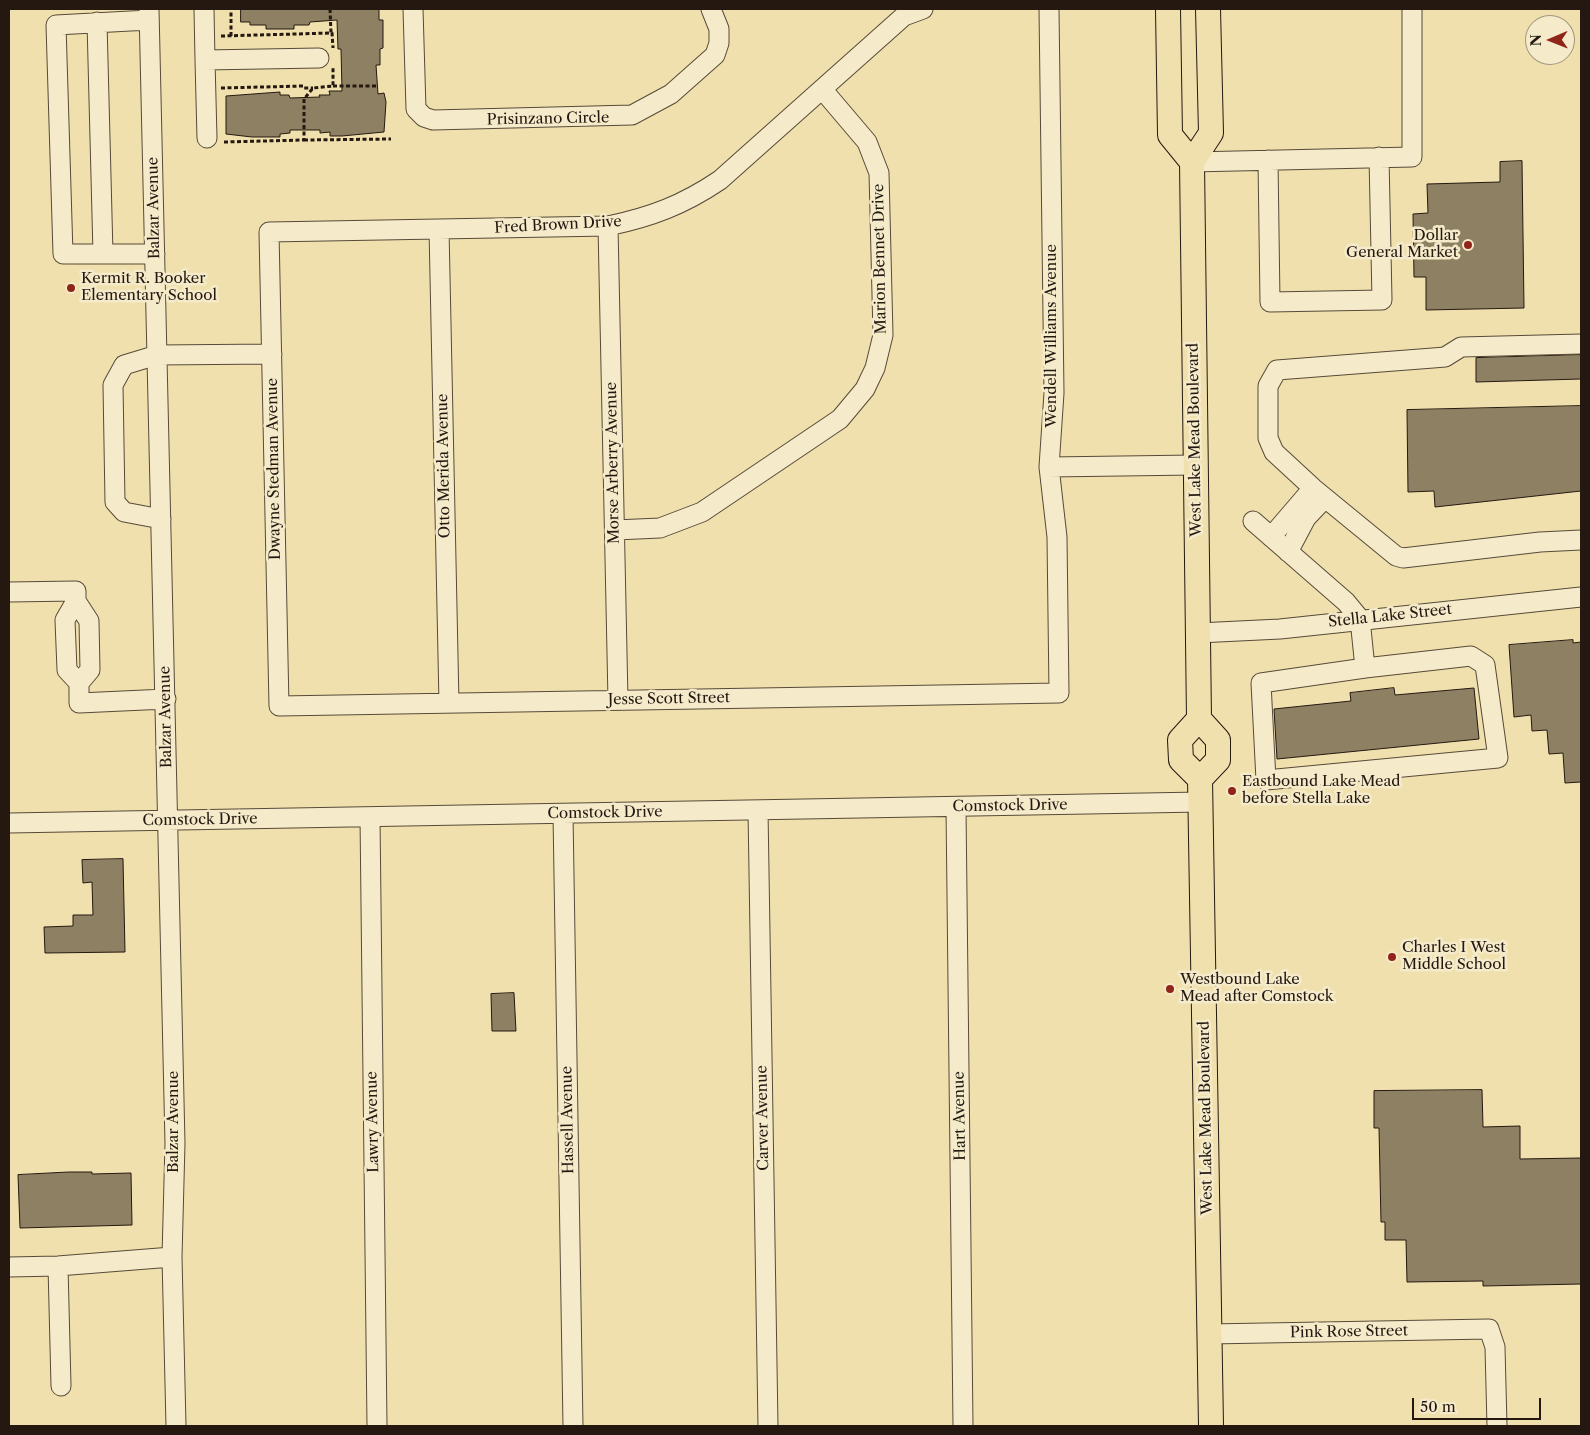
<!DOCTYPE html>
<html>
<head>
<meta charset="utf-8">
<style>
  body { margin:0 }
  #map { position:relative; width:1590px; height:1435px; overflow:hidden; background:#f0e0ad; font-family:"Libre Caslon Text",serif }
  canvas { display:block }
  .frame { position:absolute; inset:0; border:10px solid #241811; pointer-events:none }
  .north { position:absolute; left:1525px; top:15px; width:50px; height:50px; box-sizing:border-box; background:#f5ebca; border:1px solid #a19780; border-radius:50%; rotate:269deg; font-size:14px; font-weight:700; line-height:20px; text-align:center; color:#241811 }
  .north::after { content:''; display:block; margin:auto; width:18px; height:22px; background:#8f2418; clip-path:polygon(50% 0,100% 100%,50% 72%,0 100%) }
  .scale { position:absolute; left:1412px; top:1398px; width:129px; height:22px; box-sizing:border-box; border:2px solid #241811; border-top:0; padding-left:6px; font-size:15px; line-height:18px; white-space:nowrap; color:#241811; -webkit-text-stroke:4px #f5ebca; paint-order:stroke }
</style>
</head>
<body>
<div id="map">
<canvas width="1590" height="1435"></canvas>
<div class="frame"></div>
<div class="north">N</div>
<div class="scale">50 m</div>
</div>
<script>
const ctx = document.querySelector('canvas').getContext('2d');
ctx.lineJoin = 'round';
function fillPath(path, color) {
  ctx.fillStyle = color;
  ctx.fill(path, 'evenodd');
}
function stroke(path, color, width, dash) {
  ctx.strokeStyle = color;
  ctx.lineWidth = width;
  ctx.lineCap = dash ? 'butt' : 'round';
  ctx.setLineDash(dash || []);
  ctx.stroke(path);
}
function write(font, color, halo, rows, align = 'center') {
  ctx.font = font + ' "Libre Caslon Text",serif';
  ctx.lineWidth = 5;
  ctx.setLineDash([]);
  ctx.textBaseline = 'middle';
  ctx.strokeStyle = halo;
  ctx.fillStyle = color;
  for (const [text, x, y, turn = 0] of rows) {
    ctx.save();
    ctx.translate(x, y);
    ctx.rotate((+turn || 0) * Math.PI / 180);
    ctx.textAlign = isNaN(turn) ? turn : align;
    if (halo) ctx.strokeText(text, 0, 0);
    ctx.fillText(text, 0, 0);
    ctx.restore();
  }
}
const building = new Path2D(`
  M241,9H379V20H383V48L380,49V65H376L378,94L384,93L386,102L384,132L342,136H330V132L320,133V130H290V133L280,134V137H252L226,134V96L280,92V95H289L290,98L320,97L319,95H330L329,91H342L341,49H338L337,20L310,22L309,25H294V29H266V25H250V22H241Z
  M1522,161L1524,308L1426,310V277H1414L1413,214L1428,213L1427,184L1500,182V162Z
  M1581,355V379L1476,382V358Z
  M1581,406V491L1435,507L1434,491L1408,492L1407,410Z
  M1573,640V643L1581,642V782L1565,783L1563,753L1549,754L1547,730L1532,731L1531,715L1514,717L1509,645Z
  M1394,688L1395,695L1474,688L1479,739L1277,759L1274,709L1351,701L1350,693Z
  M123,859L125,952L45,953L44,927L73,926V915H93L92,882L83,883L82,860Z
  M514,993L516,1031H492L491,994Z
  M1482,1090L1483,1127L1520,1126V1159L1581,1158V1284L1483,1286V1281L1407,1282L1406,1240H1385V1222H1381L1379,1128H1374V1091Z
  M69,1172H92V1174L131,1173L132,1225L20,1228L18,1175Z`);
fillPath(building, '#8e8062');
stroke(building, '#241811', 1);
const minor = new Path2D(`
  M149,9L175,1143L172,1257L176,1426
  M204,9L205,60
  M413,9L416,109L424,117L433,120L632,115L671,94L715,55L719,43V29L711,9
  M923,9L904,16L720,180C683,205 651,217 608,226L269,232L279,706L1059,693L1057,537L1049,467L1054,393L1049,9
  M149,20L56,25L63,254H155
  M97,22L103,254
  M207,138L205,60L319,58
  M1268,160L1270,302L1382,300L1379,157
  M1192,162L1412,157V9
  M608,226L618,700
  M439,229L449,703
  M1581,344L1461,347L1445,357L1433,358L1277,370L1268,386V438L1274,452L1313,488L1396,556L1403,558L1540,542L1581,540
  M1049,467L1195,465
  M161,519L124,512L115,502L113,385L124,365L157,355L272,354
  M1253,521L1346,602L1360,619L1365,668L1261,683L1266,780L1498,758L1485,665L1471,656L1365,668
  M615,530L660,528L702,512L840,419L865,389L875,368L883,335L879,173L867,142L822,89
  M1271,537L1313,488
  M1288,552L1306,518L1325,498
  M9,592L76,591V601
  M1198,633L1280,629L1581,597
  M79,683L90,670L89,621L76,601L65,620L67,670L79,683V703L166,699
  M956,807L963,1426
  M758,810L768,1426
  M563,814L573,1426
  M370,817L377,1426
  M9,823L1201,802
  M58,1266L61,1386
  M9,1267L58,1266L172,1257
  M1209,1334L1489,1329L1495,1347L1497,1426`);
const major = new Path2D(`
  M1168,9L1170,135L1192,162
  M1199,719L1180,740L1181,760L1200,779L1211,1426
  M1200,779L1218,760V740L1199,719L1192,162L1211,133L1208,9`);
stroke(minor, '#574a38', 21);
stroke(major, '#241811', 26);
stroke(new Path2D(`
  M330,9L331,33
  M221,36L332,33L333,48
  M231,36V9
  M333,86H378
  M221,88L303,86L304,88H313
  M304,140L391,139
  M224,142L304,140V99L313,88L333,86V67`), '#241811', 3, [4, 2.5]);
stroke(minor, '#f5ebca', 19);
stroke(major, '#f0e0ad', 24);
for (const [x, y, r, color] of [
  [1468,245,5,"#8f2418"],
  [71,288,5,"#8f2418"],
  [1232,791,5,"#8f2418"],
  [1392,957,5,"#8f2418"],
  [1170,989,5,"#8f2418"]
]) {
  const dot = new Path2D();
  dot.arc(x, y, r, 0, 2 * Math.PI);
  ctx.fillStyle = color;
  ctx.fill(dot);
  stroke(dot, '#f5ebca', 2);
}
write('15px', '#241811', '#f5ebca', [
  ["Prisinzano Circle",548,119,-1],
  ["Balzar Avenue",154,208,-91],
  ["Fred Brown Drive",558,225,-3],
  ["Marion Bennet Drive",880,259,-91],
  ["Wendell Williams Avenue",1052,336,-90],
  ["West Lake Mead Boulevard",1195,440,-91],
  ["Morse Arberry Avenue",613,463,-91],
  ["Otto Merida Avenue",444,466,-91],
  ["Dwayne Stedman Avenue",274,469,-91],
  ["Stella Lake Street",1390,616,-6],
  ["Jesse Scott Street",669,699,-1],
  ["Balzar Avenue",166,717,-91],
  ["Comstock Drive",1010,806,-1],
  ["Comstock Drive",605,813,-1],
  ["Comstock Drive",200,820,-1],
  ["Hart Avenue",960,1116,-91],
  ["Carver Avenue",763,1118,-91],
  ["West Lake Mead Boulevard",1206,1118,-91],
  ["Hassell Avenue",568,1120,-91],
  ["Balzar Avenue",174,1122,-90],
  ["Lawry Avenue",373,1122,-91],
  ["Pink Rose Street",1349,1332,-1]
]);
write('15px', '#241811', '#f5ebca', [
  ["Dollar",1458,236,"right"],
  ["General Market",1458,253,"right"],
  ["Kermit R. Booker",81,279],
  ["Elementary School",81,296],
  ["Eastbound Lake Mead",1242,782],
  ["before Stella Lake",1242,799],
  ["Charles I West",1402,948],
  ["Middle School",1402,965],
  ["Westbound Lake",1180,980],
  ["Mead after Comstock",1180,997]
], 'left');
</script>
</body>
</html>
